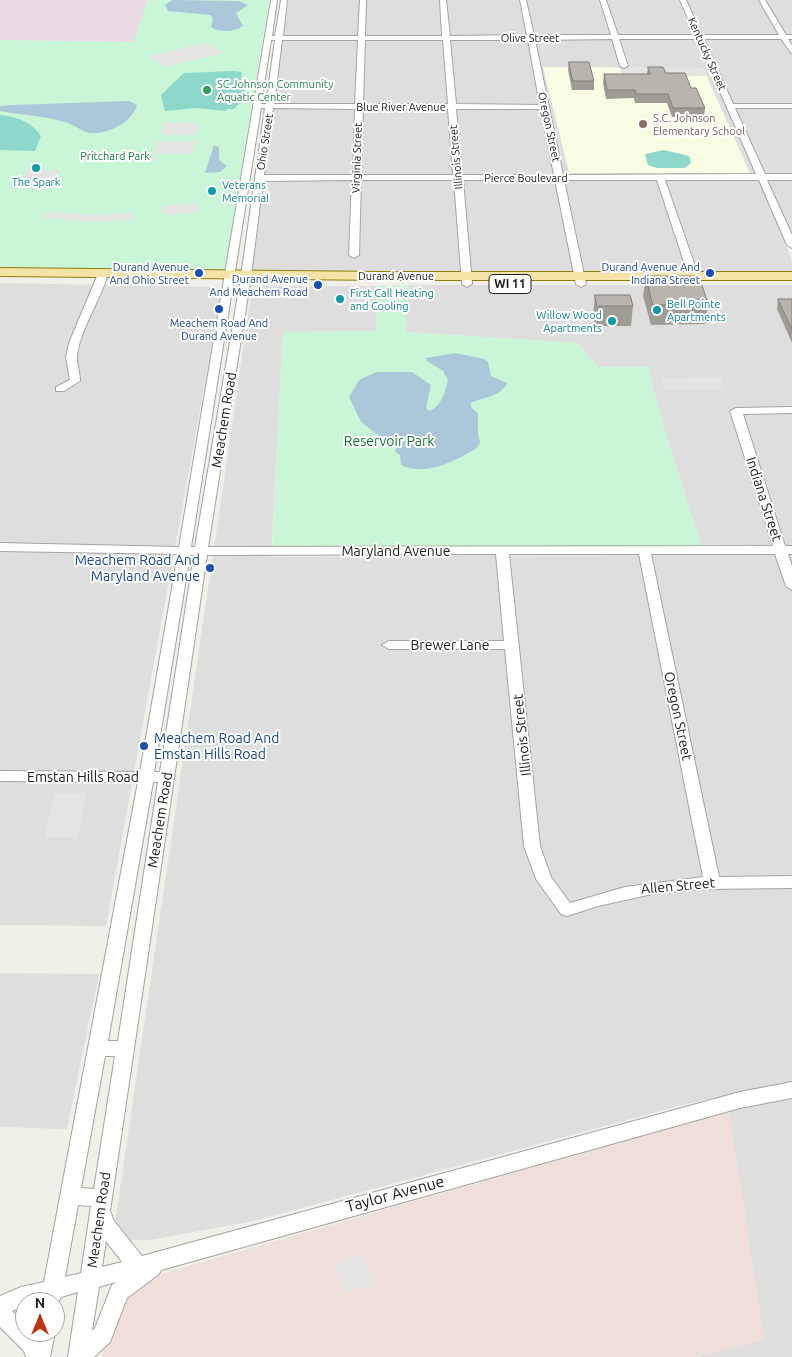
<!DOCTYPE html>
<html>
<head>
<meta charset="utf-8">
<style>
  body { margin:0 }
  #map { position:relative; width:792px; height:1357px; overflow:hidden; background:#f0efe8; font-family:Ubuntu,sans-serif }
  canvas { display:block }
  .north { position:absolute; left:15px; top:1292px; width:50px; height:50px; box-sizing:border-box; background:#fff; border:1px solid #a6a6a6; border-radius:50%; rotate:0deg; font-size:14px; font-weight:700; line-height:20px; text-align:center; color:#202020 }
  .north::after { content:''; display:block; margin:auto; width:18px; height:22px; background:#c03310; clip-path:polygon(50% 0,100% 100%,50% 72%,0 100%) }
</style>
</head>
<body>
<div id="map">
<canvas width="792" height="1357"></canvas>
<div class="north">N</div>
</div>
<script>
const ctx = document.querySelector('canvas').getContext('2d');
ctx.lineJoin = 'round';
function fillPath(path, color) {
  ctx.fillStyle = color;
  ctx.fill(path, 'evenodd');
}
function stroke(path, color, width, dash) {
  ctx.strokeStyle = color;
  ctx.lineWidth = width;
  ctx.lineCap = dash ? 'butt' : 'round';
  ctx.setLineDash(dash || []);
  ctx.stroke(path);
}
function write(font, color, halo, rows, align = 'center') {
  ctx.font = font + ' Ubuntu,sans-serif';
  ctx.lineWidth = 4;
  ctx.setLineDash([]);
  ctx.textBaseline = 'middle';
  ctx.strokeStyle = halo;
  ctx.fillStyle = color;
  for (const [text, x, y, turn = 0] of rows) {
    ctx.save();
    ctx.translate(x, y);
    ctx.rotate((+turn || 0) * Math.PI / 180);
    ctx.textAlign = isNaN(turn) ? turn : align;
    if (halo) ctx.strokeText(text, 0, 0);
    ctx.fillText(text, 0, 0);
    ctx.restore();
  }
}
fillPath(new Path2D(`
  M288,0H792V244H785L792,261V274L254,271L252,268Z
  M0,283L215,287L222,289L106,926L0,925Z
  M409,285H792V1081L686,1104L254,1221L150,1240H130L122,1237L115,1223L252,289L261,286H376V331L283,332L271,557L704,555L659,412L648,368L599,367L577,343L405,332Z
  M0,973L99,974L67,1129L0,1127Z
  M792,1097V1357H698L764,1340L729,1111Z`), '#dedede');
fillPath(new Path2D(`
  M729,1111L764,1340L698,1357H102L124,1297L147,1278Z`), '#efded9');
fillPath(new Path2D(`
  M0,0H148L134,42L0,40Z`), '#e9dae3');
fillPath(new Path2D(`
  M543,67L703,68L750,173H569Z`), '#f8fde4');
fillPath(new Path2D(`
  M148,0H269L225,268L224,270L0,269V40L133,42Z
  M409,285L405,332L577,343L599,367H648L659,412L702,550L272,551L283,332L376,331V286Z`), '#c9f6d6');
fillPath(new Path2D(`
  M233,71L242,72L241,80L249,86L248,94L234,109H227L226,111L196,108L165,111L161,95L184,73Z
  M0,115C16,117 31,121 41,136L35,151L0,150Z
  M664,150L689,156L691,163L685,168H657L648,165L645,154Z`), '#8dd8ca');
fillPath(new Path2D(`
  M205,43L224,53L166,67L148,56Z
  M620,67L703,68L707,76L623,77Z
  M164,123H199L196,135H160Z
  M158,141H195L192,154H155Z
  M124,153H150V156H155L153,161H121Z
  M27,169L59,170L51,189L19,188Z
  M196,203L199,212L164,215L162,206Z
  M48,212L100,215L132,212L134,219L97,222L42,218Z
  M720,377L724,390H665L662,378Z
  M54,793H87L78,837H45Z
  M363,1254L373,1284L343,1293L334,1262Z`), '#e4e4e4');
fillPath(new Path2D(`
  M172,0L239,1L248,5L236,13L243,26C234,32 220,33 211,27L213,18L210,15L168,11L165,5Z
  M129,101L137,105C133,122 107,135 90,133C82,132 74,124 65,122C44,116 22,115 0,111V106L12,105Z
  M214,145L219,147V160L227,166L220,172L205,173Z
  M455,353L484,359L488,362L491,376L507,383C501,397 483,397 471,403V407L478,414V435L480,442L477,448C455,461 426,477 401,465L400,455L395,452L396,449L361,422L349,397L359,380L376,372H412L431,385L426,408L430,411C442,405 445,392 448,380L443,371L427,361L426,358Z`), '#acc7da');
const minor = new Path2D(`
  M271,0H277L272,36H275L281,0H287L283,36H358L360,0H366L365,36H442L440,0H446L450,36L527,35L520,0H526L534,35H611L600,0H606L618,35H695L680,0H686L702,35H779L759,0H765L786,35H792V39H788L792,46V54L781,39H704L733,104H792V108H735L765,174H792V180H767L792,235V248L787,245L759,180H665L701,283L699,285L691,283L657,180H564L586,284L581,287L576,284L555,180H463L472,284L467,287L462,284L454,180H361L359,255L354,258L349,255L352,180L263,181L250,283L208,547L773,546L730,411L736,408L792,407V413L743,414L785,546H792V554H788L792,566V590L786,586L775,554H651L719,877L792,876V888L705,889L652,894L598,906L567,916L561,914L536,879L524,846L505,649H389L382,645L389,641H504L496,554L207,555L110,1211L114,1221L142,1256L740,1092L792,1082V1098L740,1108L161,1270L159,1274L127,1298L110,1342L94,1357H68L78,1292L61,1297L55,1310V1302H25V1306L12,1311L25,1324V1332H55L50,1357H26L24,1351L0,1327V1296L21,1287L44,1282L138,782L0,781V771L140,772L178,554L0,551V543L179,547ZM612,39L620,66L624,68L628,66L619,39H697L756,174L563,175L535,40ZM271,40H275L266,104H261ZM282,40H358L355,104H274ZM365,40H443L448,104H363ZM450,40H528L540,105L456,104ZM261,108H265L240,283L195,547H191ZM273,108L355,109L353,175H264ZM363,109H448L453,175H361ZM456,109H541L554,175H462ZM509,554H639L703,877L625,887L570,903L551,877L540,846ZM190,555H194L160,772H154ZM153,782H158L118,1041H108ZM105,1056H115L94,1189L81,1188ZM78,1205L91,1206L81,1273L65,1277ZM106,1241L122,1262L102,1267ZM116,1282L112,1285L95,1328L92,1331L99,1287Z
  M103,271L108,274C100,301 82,326 77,354C76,363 80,372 80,381L64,391H56V387L70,380L66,357L69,343L98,274Z`);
const major = new Path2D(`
  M0,268L383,272H792V280H383L0,276Z`);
stroke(minor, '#a4a4a4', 2);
stroke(major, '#917f0c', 2);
fillPath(minor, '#fff');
fillPath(major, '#f5e3a8');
fillPath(new Path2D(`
  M569,62L594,81V90H572L568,70Z
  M648,67L666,73L691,88L705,108L704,117H672L667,103H635L634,98L606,99L603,83L604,74H647Z
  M646,276L708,304L705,324L651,325L643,296Z
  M595,295L633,306L631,326H595L593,316Z
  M778,299H792V343L777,309Z`), '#9f9c96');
const building = new Path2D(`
  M569,62H589L594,81H573Z
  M648,67H663L666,73H685L691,88H696L705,108H673L668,94H636L635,90H607L604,74H650Z
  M646,276H699L708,304L653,305Z
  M595,295H630L633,306H597Z
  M778,299H792V329Z`);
fillPath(building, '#b9b5ae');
stroke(building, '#827f7a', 1);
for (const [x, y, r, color] of [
  [207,90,5,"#2e9e5b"],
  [643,124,5,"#8d6e63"],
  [36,168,5,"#0f9aa8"],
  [212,191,5,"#0f9aa8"],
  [199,273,5,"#1a4fb4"],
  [710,273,5,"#1a4fb4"],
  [318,285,5,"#1a4fb4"],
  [340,299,5,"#0f9aa8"],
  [219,309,5,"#1a4fb4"],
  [657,310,5,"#0f9aa8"],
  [612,321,5,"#0f9aa8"],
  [210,568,5,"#1a4fb4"],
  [144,746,5,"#1a4fb4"]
]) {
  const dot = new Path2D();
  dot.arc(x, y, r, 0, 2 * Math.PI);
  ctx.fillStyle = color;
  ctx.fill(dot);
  stroke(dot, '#fff', 2);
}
write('11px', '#202020', '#fff', [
  ["Olive Street",530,38],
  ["Kentucky Street",707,54,66],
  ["Blue River Avenue",401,107],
  ["Oregon Street",549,127,78],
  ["Ohio Street",265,142,-81],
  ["Illinois Street",456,157,-95],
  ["Virginia Street",357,158,-88],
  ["Pierce Boulevard",526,178],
  ["Durand Avenue",396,276]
]);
write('11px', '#27864d', '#fff', [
  ["SC Johnson Community",217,84],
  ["Aquatic Center",217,97]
], 'left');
write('11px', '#785e54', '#fff', [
  ["S.C. Johnson",653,118],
  ["Elementary School",653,131]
], 'left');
write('11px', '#157831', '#fff', [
  ["Pritchard Park",115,156]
]);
write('11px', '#0d838f', '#fff', [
  ["The Spark",36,182,"center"],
  ["Veterans",222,185],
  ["Memorial",222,198],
  ["First Call Heating",350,293],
  ["and Cooling",350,306],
  ["Bell Pointe",667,304],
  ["Apartments",667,317],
  ["Willow Wood",602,315,"right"],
  ["Apartments",602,328,"right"]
], 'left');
write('11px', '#164399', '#fff', [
  ["Durand Avenue",189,267],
  ["And Ohio Street",189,280],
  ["Durand Avenue And",700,267],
  ["Indiana Street",700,280],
  ["Durand Avenue",308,279],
  ["And Meachem Road",308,292],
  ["Meachem Road And",219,323,"center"],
  ["Durand Avenue",219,336,"center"]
], 'right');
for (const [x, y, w] of [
  [510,284,42]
]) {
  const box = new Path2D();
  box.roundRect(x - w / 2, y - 9.5, w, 19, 4);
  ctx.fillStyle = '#fff';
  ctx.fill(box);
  stroke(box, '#202020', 1);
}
write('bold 12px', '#202020', null, [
  ["WI 11",510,284]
]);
write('14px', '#202020', '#fff', [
  ["Meachem Road",224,420,-81],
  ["Indiana Street",764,499,72],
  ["Maryland Avenue",396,551],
  ["Brewer Lane",450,645],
  ["Oregon Street",678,716,78],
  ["Illinois Street",522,735,-96],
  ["Emstan Hills Road",83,777],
  ["Meachem Road",160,820,-81],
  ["Allen Street",678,886,-5],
  ["Meachem Road",99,1220,-82]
]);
write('14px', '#157831', '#fff', [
  ["Reservoir Park",389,441]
]);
write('14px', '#164399', '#fff', [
  ["Meachem Road And",200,560],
  ["Maryland Avenue",200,576],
  ["Meachem Road And",154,738,"left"],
  ["Emstan Hills Road",154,754,"left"]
], 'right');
write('16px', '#202020', '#fff', [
  ["Taylor Avenue",395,1194,-15]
]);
</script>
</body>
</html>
